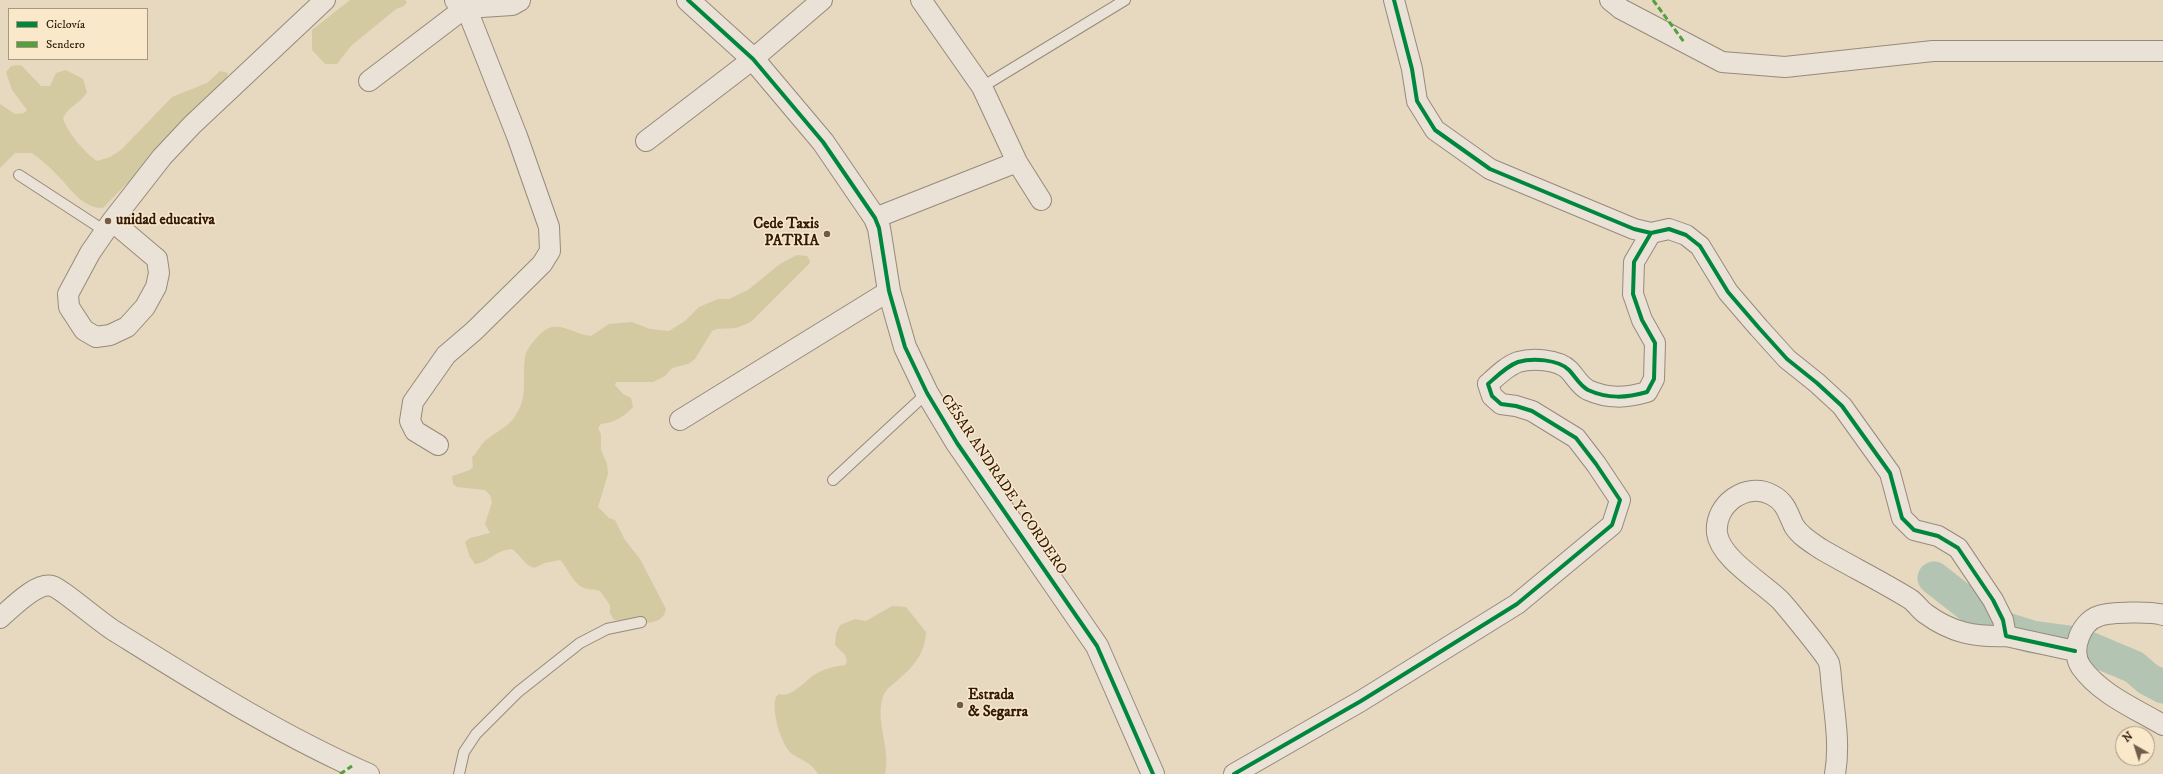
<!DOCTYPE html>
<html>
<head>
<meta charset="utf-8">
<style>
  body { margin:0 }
  #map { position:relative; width:2163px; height:774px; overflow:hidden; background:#e7d8c0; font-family:"IM FELL DW Pica",serif }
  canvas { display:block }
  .legend { position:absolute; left:8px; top:8px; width:140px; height:52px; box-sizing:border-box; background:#fae8cb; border:1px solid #aa967e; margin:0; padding:5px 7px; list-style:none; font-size:12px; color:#311a0a }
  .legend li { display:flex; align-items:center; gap:8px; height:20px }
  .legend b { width:20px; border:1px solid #aa967e }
  .north { position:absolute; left:2115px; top:726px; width:40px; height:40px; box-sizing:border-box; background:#fae8cb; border:1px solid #aa967e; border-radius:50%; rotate:321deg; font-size:11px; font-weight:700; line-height:16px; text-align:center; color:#311a0a }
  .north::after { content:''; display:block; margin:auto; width:14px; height:18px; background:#715c4a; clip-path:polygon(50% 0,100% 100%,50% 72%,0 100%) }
</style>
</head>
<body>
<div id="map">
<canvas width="2163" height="774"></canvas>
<ul class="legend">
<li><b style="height:5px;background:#00873e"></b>Ciclovía</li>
<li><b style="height:5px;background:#52a13e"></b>Sendero</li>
</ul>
<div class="north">N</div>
</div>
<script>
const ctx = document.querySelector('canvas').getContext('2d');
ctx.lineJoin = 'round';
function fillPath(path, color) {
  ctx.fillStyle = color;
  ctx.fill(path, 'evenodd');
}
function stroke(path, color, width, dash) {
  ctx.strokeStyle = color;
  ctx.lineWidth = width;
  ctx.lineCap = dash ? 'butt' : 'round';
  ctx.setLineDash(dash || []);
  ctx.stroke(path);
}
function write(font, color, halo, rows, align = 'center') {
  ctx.font = font + ' "IM FELL DW Pica",serif';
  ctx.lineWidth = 3;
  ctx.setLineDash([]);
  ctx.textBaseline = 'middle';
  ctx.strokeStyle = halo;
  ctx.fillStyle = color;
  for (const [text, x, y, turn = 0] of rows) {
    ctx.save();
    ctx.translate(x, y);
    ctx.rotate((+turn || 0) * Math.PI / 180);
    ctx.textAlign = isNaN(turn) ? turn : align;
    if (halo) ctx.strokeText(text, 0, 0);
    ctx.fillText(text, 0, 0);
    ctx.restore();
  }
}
fillPath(new Path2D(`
  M350,0H405L407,2L404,6L396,9L351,46L337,64H325L312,50V30Z
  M21,65L41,86H50L56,73L66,70L83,79L87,92C81,103 68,107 63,118C66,131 85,153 97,161L110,157L121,150L172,97L207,83L220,71L228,73L226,81L144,173L126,184L103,208C82,208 71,189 58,176C50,167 41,160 32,153H15L0,168V104L15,114L24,113L27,110L12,90L6,72L11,66Z
  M797,255L807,256L810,261L809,264L751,322L736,328L717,329L712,331L695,359L688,364L672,368L665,376L653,382H616L615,385L623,394L631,398L633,407C625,416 614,423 601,424L598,428L601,434V450L607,464L608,474L598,507L609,518L615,520L625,540L640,559L666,609C662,631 630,620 614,620L610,613V605L600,591C595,589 589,590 584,588C573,584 568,568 560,560L545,563L534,568C523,564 521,555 512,549C494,550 489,563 475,564L470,557L465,542L470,538L490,533L485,524L492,502L490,495L485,490L457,487L453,484L452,476L470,470L473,467L472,457C478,452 479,447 483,443C494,432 509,428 517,413C528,396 522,377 525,357C526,348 543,328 552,327C565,325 578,335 591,336L609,324L632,322L650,329L669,331L685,321L699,307L718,299H729L748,290L780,264Z
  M892,606L906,607L926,632C925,653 914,666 899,679C892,685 884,690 882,700C876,724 891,750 885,774H818C810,761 802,761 791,753C781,744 771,711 776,697L779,694C792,698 805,681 814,675C823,669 835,666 845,665L847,661L845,655L835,645L836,634L840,625L855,619L866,621Z`), '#d3caa1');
stroke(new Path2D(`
  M1934,578L1994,625L2032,637L2077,643L2134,667L2148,679L2163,687`), '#b3c4b3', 33);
const service = new Path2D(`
  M982,87L1125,0
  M19,175L105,231
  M833,480L927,393
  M459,774L464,752L476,734L518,692L580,643L607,629L641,622`);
const minor = new Path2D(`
  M921,0L982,87L1017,162L1041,200
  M1394,0L1412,69L1417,101L1435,130L1490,169L1634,229L1651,233L1669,229L1686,235L1700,246L1728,292L1759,328L1787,359L1817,383L1842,406L1890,473L1902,518L1914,530L1938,536L1958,548L1993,600L2003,620L2006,636L2075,651
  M1610,0L1621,9L1722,62L1785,67L1933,51H2163
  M369,81L466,7L517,136L549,227L550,251L542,264L474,331L446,355L413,402L410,421L415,431L438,445
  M646,141L753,59L822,0
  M875,218L1017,162
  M112,221L157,259L159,273L156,287L145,307L127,327L110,335L96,337L84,330L69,307L68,294L90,253L112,221L162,157L192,125L325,0
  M680,420L889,291
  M2163,615C2152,611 2110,612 2099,616C2080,622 2070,651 2081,667C2100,694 2136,709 2163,725
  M0,618C12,608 36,582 52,586C61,588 103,625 116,632C198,683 280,735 369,774
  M1234,774L1361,701L1517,604L1612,525L1620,500L1596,464L1576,438L1532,411L1516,406L1501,404L1492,396L1488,384C1497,376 1507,366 1518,362C1532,358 1558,359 1569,370C1575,376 1579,385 1588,390C1608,399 1626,398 1647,392L1654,379L1655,343L1642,320L1633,294L1634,262L1651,233
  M1835,774C1840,746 1835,717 1832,689C1831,681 1831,671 1829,663C1827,656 1788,609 1781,601C1765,584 1720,559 1717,533C1714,504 1747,481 1772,495C1786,502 1788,514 1794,526C1800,536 1812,543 1821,549C1850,566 1881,581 1910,599C1916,603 1920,610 1926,614C1952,633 1975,637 2006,636`);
const tertiary = new Path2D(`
  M456,0L466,7L512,4L519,0
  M688,0L753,59L823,142L875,218L879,228L889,291L905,347L927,393L957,443L1097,646L1153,774`);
stroke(service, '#968a7b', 12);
stroke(minor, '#968a7b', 22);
stroke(tertiary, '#968a7b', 24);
stroke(service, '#eae2d6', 10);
stroke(minor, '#eae2d6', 20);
stroke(tertiary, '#eae2d6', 22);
stroke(new Path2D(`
  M1653,0L1684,42
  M340,774L352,766`), '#52a13e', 3, [6, 3]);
stroke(new Path2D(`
  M688,0L753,59L823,142L875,218L879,228L889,291L905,347L927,393L957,443L1097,646L1153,774
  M1394,0L1412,69L1417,101L1435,130L1490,169L1634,229L1651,233L1669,229L1686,235L1700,246L1728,292L1759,328L1787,359L1817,383L1842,406L1890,473L1902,518L1914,530L1938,536L1958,548L1993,600L2003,620L2006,636L2075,651
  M1234,774L1361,701L1517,604L1612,525L1620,500L1596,464L1576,438L1532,411L1516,406L1501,404L1492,396L1488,384C1497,376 1507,366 1518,362C1532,358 1558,359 1569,370C1575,376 1579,385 1588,390C1608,399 1626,398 1647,392L1654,379L1655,343L1642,320L1633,294L1634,262L1651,233`), '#00873e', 4);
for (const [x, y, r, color] of [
  [108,221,4,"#715c4a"],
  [827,234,4,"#715c4a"],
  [960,705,4,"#715c4a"]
]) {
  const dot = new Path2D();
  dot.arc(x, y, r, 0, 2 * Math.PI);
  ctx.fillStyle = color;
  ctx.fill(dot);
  stroke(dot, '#fae8cb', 1.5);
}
write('bold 15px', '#311a0a', '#fae8cb', [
  ["unidad educativa",116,221],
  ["Cede Taxis",819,225,"right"],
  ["PATRIA",819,242,"right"],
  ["Estrada",968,696],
  ["& Segarra",968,713]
], 'left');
write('15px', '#311a0a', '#fae8cb', [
  ["CÉSAR ANDRADE Y CORDERO",1003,485,56]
]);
</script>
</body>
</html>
